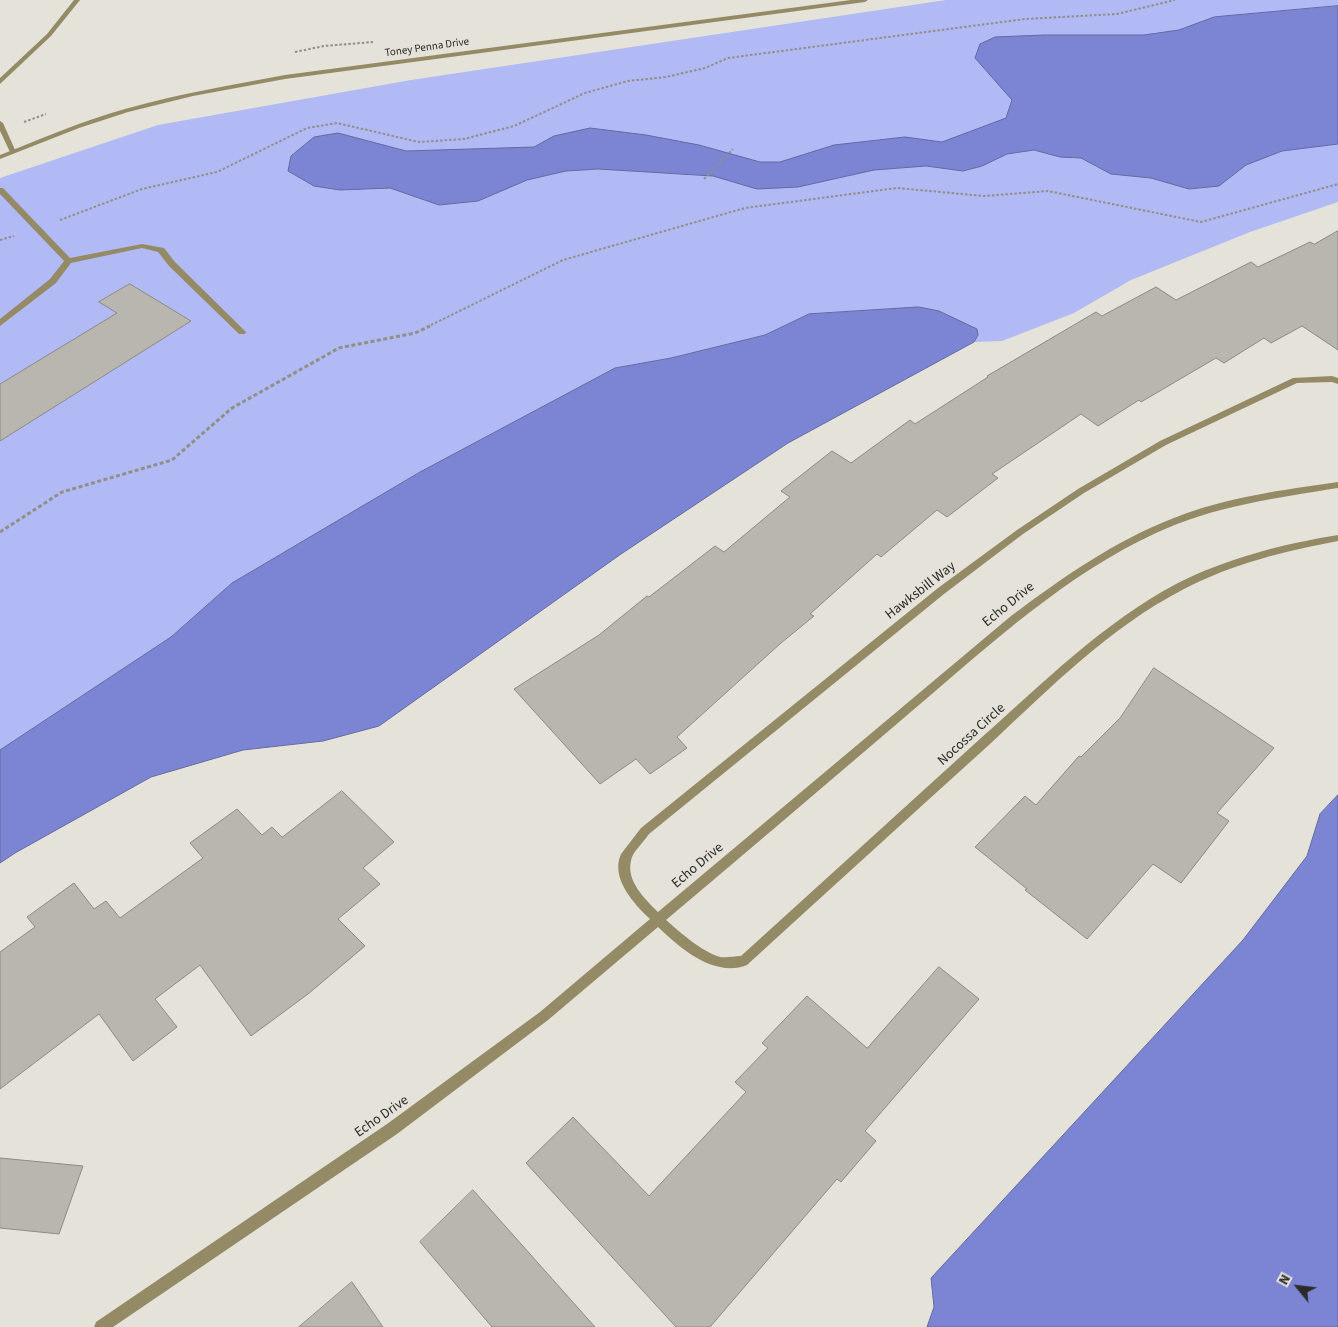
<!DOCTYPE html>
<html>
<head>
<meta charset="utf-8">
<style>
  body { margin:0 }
  #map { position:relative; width:1338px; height:1327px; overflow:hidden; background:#e4e2d9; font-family:"Source Sans 3",sans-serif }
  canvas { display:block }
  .north { position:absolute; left:1273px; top:1262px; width:50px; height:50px; -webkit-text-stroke:4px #e4e2d9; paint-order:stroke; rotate:299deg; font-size:14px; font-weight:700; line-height:20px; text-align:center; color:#2b2a27 }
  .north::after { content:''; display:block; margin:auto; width:18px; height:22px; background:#2b2a27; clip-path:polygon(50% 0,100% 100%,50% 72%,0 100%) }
</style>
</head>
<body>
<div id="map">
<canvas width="1338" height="1327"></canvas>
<div class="north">N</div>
</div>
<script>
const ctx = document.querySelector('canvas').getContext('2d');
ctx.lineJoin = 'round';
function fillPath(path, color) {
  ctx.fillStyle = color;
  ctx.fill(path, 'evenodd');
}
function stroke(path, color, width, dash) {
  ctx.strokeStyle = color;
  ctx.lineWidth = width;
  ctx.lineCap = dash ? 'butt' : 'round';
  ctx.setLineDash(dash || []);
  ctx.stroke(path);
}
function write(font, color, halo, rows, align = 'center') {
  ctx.font = font + ' "Source Sans 3",sans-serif';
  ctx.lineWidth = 4;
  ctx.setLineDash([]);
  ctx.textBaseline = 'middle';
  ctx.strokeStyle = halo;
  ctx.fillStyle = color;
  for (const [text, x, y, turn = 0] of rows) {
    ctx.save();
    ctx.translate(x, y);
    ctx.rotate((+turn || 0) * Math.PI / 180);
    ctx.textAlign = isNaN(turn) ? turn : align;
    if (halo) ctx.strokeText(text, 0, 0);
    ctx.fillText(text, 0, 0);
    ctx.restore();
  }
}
fillPath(new Path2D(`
  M946,0H1338V202L1250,232L1131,280L1074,313L1002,341L974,342L978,335L861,312L810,314L765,335L671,358L615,368L420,472L232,583L171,637L0,750V178L158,125L411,80Z`), '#b1baf5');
const water = new Path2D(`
  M1338,6V144L1282,151L1246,165L1219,186L1189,189L1151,178L1111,174L1081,158L1060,157L1034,150L1007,154L982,166L963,171L926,166L874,170L798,187L757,189L713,176L598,169L566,171L527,180L478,201L439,205L390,188L340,190L314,186L288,171L291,156L314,137L338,133L406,151L534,147L554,136L590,128L646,135L699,145L760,162H780L834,145L905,137L942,142L1006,118L1012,100L975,58L980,44L995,37L1044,35H1144L1179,30L1214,17Z
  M919,307L939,311L977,329L978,335L974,342L788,443L621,554L379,726L323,741L243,750L151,777L15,853L0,863V750L171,637L232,583L420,472L615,368L671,358L765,335L809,314Z
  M1338,795V1327H927L934,1307L931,1278L1243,940L1307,856L1320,814Z`);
fillPath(water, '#7c85d4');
stroke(water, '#646aa0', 1);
const building = new Path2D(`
  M1338,231V350L1302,326L1271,343L1264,338L1224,363L1216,358L1141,402L1139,400L1098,426L1081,414L992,474L998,478L947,517L937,510L881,557L877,554L810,614L814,616L781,643L677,737L687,748L650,774L636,759L600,784L514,689L599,635L647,596L649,597L715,546L724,552L790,497L781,491L832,451L851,463L910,420L915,424L988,377L987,376L1096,312L1102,316L1156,287L1176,300L1251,262L1258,267L1310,242L1314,244Z
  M130,284L191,321L0,441V384L117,313L99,302Z
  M1154,668L1274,748L1217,813L1229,821L1181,883L1153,864L1087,939L1025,890L1027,889L975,847L1025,796L1036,805L1079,756L1081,757L1120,718Z
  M342,791L394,842L363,868L380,884L338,919L365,946L308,994L251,1036L200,965L155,999L177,1027L133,1061L99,1014L0,1089V952L35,927L27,917L74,883L94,909L106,901L120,918L203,858L190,843L237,809L262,835L272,827L282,837Z
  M939,967L979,999L865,1131L876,1141L841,1182L837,1179L710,1327H676L526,1163L573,1117L649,1196L746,1092L735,1082L768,1048L762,1043L807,996L867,1048Z
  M0,1158L83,1166L59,1234L0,1228Z
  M473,1190L595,1327H492L420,1242Z
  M352,1282L383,1327H299Z`);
fillPath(building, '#b8b6ae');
stroke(building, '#8c8b83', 1);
stroke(new Path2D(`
  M295,52L324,46L373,42
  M24,122L46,114
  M704,179L733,149
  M60,220L142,189L217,172L307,128L337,123L419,142L464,139L514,126L585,93L628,81L666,77L705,68L728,58L1025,19L1117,14L1175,0
  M0,240L14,236
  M427,327L563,260L745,208L897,188L984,196L1048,191L1201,222L1338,184`), '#908f88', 2, [2.5, 2]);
stroke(new Path2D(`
  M0,532L62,492L172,460L232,408L339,348L415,333L430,326`), '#908f88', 3, [4, 2.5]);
fillPath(new Path2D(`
  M0,188H3L70,258L142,244L164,248L175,262L246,332L245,334H239L169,266L158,252L142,248L71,263L56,283L0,326V319L50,279L64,261L0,194Z`), '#948b66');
fillPath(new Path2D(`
  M74,0H80L51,36L0,84V78L47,34Z
  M0,121L3,123L16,152L15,153L10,152L0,131Z
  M1332,376L1338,378V384L1332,382L1297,383L1166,445L1084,493L1023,534L944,594L649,834C644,842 632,852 631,861C626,881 645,899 658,912L1011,616C1062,578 1114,541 1174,518C1226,497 1283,490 1338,482V488C1276,498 1214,506 1156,533C1067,574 993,642 919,705C835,777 751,848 666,920C681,933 701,951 720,957C727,958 734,956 741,956C821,883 901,811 981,738C1043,683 1103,623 1176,584C1227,558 1283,544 1338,535V541C1285,551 1232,564 1184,589C1110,627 1050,688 990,744C909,817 828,891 747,965C714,978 680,948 658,927L548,1020L397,1134L113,1327H94L96,1322L387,1124L540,1012L650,919C634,904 610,878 621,854L641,828L938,588L1017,530L1078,489L1160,441L1293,378Z`), '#948b66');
fillPath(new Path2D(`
  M851,0H868L865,2L285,79L193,96L128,112L79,128L0,159V155C41,139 82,121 125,109C178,94 231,85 285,75Z`), '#948b66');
write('11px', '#2b2a27', '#e4e2d9', [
  ["Toney Penna Drive",427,48,-8]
]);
write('14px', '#2b2a27', '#e4e2d9', [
  ["Hawksbill Way",921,591,-38],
  ["Echo Drive",1009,605,-39],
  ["Nocossa Circle",972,735,-42],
  ["Echo Drive",698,866,-40],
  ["Echo Drive",382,1117,-35]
]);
</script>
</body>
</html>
